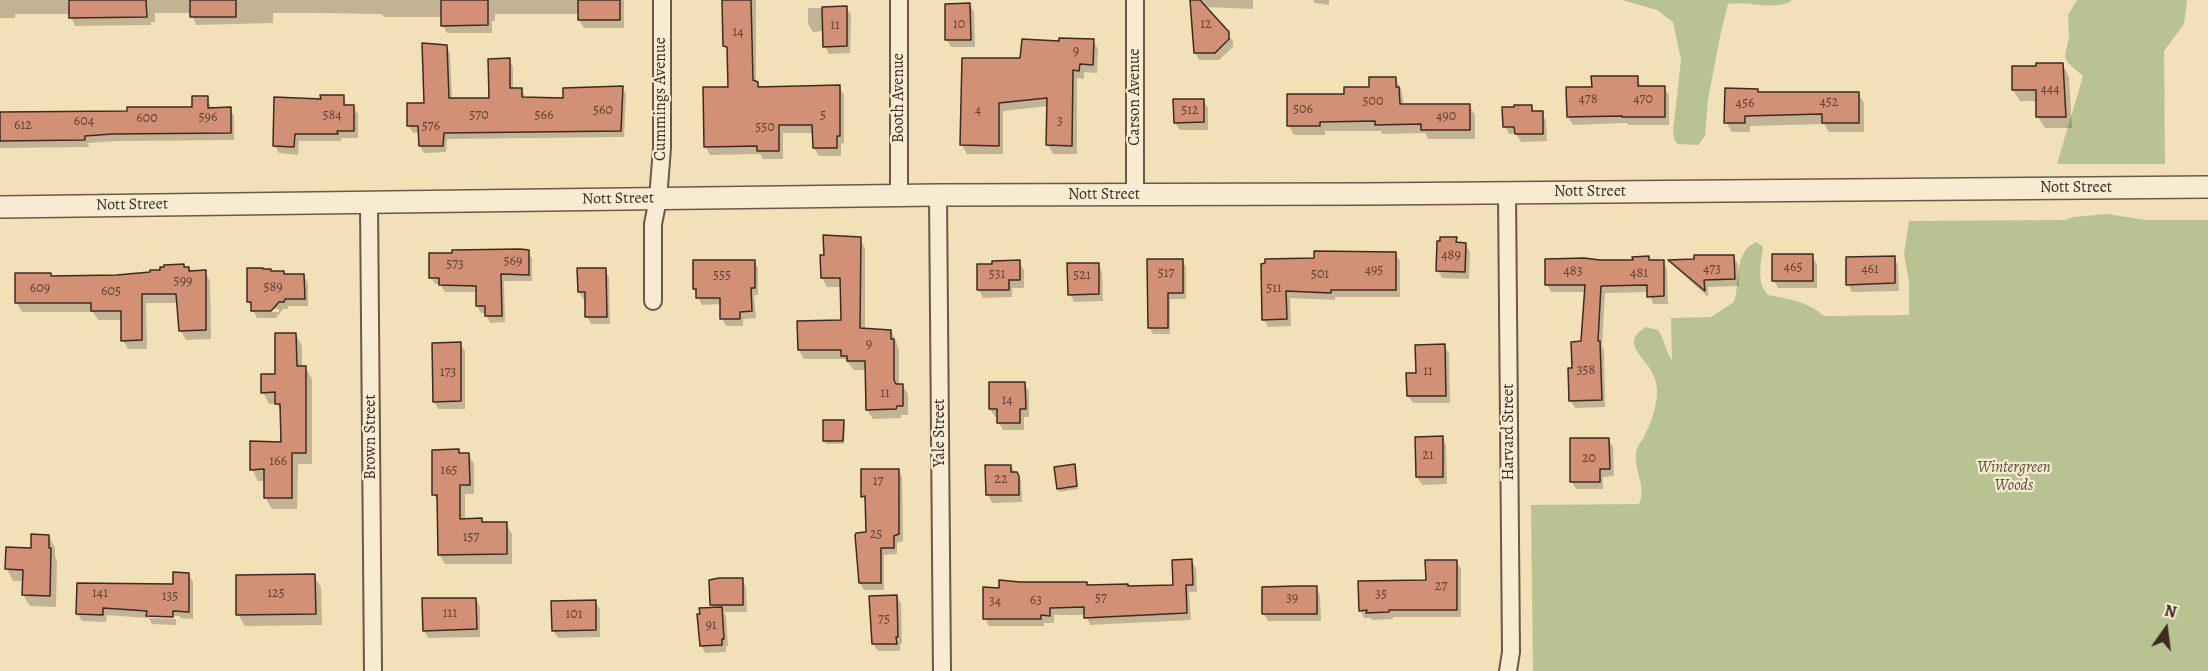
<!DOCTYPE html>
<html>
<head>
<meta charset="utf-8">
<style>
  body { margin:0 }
  #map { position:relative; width:2208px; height:671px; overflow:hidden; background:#f2e0b9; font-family:Alegreya,serif }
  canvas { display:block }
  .north { position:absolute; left:2136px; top:599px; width:60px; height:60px; -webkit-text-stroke:4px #f7ebd2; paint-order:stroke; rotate:14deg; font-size:16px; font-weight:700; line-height:24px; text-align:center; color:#3e2a20 }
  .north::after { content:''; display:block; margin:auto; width:21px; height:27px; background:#3e2a20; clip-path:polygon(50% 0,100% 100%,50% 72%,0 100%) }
</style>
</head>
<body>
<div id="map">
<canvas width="2208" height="671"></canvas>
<div class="north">N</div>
</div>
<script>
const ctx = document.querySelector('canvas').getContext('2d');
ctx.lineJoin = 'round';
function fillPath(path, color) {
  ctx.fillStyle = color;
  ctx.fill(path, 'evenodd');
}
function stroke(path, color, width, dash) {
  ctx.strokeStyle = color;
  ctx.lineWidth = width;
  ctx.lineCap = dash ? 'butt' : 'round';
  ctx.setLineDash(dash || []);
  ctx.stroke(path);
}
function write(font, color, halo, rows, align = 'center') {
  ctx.font = font + ' Alegreya,serif';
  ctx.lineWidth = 4.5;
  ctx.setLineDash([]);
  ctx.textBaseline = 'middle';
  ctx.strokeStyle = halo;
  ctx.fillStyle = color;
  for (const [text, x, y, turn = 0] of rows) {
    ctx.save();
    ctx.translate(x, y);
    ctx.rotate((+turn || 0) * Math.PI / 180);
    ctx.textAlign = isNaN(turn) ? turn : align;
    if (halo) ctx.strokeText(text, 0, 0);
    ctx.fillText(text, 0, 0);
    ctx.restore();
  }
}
fillPath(new Path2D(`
  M1622,0H1792C1776,12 1748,0 1728,4L1721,32L1708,99L1705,136L1698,145L1678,144L1675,141L1673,132L1681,60L1673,22L1657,10Z
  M2077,0H2187L2184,24L2164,51L2165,164H2057L2083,76L2068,63L2065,56L2069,37L2068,15Z
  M2107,214L2146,220H2208V671H1533L1531,505L1639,504C1647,488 1634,470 1636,454C1636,448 1641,442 1644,437C1652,420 1661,398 1655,379C1649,358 1617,344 1646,327L1658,330C1665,340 1665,351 1672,360L1671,318L1711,317L1734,302C1741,280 1733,253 1756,242L1763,247C1761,263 1756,283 1768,295C1789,299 1809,302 1824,316L1909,315V282L1904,254L1909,221L2065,220L2073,217Z`), '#b8c391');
fillPath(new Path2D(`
  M0,0H624V28H584L579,20V14H495V21H492V33H447L443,25V17H384L382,14L317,13H273V23L196,25L192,13H155V22H151V25L75,26L70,14H15V18H0Z
  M723,0H756V82L760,88L839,87L844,95V144L841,143V156H819L814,148V133H783V159H763L760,154L710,155L705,146L729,88V53L725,46Z
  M1191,0H1253V9L1205,7L1233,41V47L1219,60H1199L1195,53Z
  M1313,0H1329V5L1315,3Z
  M970,5L974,12L975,47H951L947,39Z
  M808,8H846L851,15L850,53L829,54L825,46L824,31L813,32L808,24Z
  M1093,41L1098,49L1097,73L1084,72V79L1077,78V154H1053L1048,145V106L1003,111V154H967L962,145L1022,60L1060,43Z
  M446,46L450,53L452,99H490L509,60L513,67V89H522L526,99H564L622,88L626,94L624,137L447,139L446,152L424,153L420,146V132L413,133L409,126L426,104Z
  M2063,65L2069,77L2072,128H2045L2038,117V101H2020L2013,90Z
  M1395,78L1401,88L1404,106L1469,105L1475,115V139H1428L1425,133L1382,134L1381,131H1325V135H1294L1289,126L1345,95Z
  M1637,78L1642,88H1664L1669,95V125H1628L1627,123L1573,125L1568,117L1593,88Z
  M1858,93L1864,103V132H1829L1824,124L1750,126V132H1732L1726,122L1759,94Z
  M343,96L347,107H353L358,114V138H341V141H299L298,155L279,153L275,146Z
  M207,98L212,109H230L234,116V140L117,141L88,143L89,147L0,148V113L78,114L194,108Z
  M1203,100L1208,108V130H1180L1175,123Z
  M1531,107L1535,113H1542L1546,121L1547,141L1521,142L1516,134H1509L1505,126Z
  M860,239L865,248V330L891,331L896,341L899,350V385H902L908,394V415H901V418L873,419L867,410V370H854L845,359H804L799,350L842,322V287H827L822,278Z
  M1456,239L1459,244H1465L1470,252L1469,279L1442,278L1438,271Z
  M528,252L532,259V281H504L505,322L490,323L486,313H481L477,306V292H445L440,284H435L431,277Z
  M1395,253L1400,261V297H1335V300L1290,298L1291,326L1268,327L1264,320L1262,265Z
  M1733,256L1738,264L1739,286L1708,287V297L1675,267L1671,261H1696Z
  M1812,256L1817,264V288H1778L1774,281Z
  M1894,257L1898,265L1899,291L1852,292L1848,284Z
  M1182,260L1186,267V299H1170V334H1153L1150,328Z
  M754,261L758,268V295H754L756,318L743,319V326H726L722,318V304L702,305L694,289Z
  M1663,261L1667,269L1668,304H1653L1649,292L1605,293L1602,346L1604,350L1605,407L1575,408L1570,400L1573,370L1582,343L1586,292H1551L1547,284L1599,262Z
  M1019,262L1024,270V288H1012V297L983,298L979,290Z
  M1098,264L1102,272L1103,301L1074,302L1070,294Z
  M188,268L190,272H205L210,281L211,339L186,340L181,331L178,303H146L147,349H128L123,340V320H98L93,312H22L17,303V274H50L52,277L117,276Z
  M605,269L609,277L610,324H591L587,316L586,299L584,300L579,292Z
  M285,276H304L308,283V306H288V309H283L276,318H257L249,302ZM254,309H279V312H254Z
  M296,335L302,346V367L306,368L312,379V464H298L297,509H272L265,497V481H258L252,469L282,443V412L277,404H269L263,392L276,375Z
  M460,344L465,351V409H438L434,401Z
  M1444,346L1449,353L1450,403H1413L1408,396Z
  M1024,384L1029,391V417H1024V430H1003L999,423V417H995L990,409Z
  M843,422L845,425L844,444H826L824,440Z
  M1442,438L1446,445L1447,484L1422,485L1417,477Z
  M1608,439L1613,447L1614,476L1603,477V489H1576L1572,482Z
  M458,451L460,454H468L474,464V494H465V520H481L484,524H506L512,534V564H445L439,554V503L434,495Z
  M1011,466L1021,481L1022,502L992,503L988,495Z
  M1074,466L1078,489L1060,492L1058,488Z
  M898,470L902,477L903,541L897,543V554L884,555V590H864L860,583L868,534L867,503L863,496Z
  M49,536L55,548V557L57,561L56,607L30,606L23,595L24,581H13L7,569V548L32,549Z
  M1191,561L1196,568L1197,592H1189L1191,620L1090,625L1086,615H1054V623H1044V626H989L985,618L1086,583L1088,586L1129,588L1175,586Z
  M1456,562L1461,569V617H1393V619L1372,620L1371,618H1364L1360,610L1427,582Z
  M188,574L193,582V619L180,618V616L148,615V618L107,615L106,622L82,621L77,613L174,586Z
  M314,576L321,587L322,625L245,626L238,614Z
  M742,580L746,587L747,612H724L726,616L728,646H726V652L705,653L701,645L702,616L714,609L711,605Z
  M1316,588L1320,595L1321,621H1268L1264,614Z
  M897,596L901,604L902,644H900V651H878L873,644Z
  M476,599L480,607V637L428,638L424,631Z
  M595,602L600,609V637L558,638L553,630Z
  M149,618L176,619V625L152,624Z`), '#0003');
const building = new Path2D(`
  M69,0H146L147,17L69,18Z
  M190,0H236V17H190Z
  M441,0H488V25L441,26Z
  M578,0H620V20H578Z
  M722,0H751L753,80L758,82V87L840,85V136H837V148H813L812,125H779V151H757V146L704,147L703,87H728L727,47L723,46Z
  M1190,0H1200L1229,32V39L1215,53H1194Z
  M970,3L971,40H945V4Z
  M847,6V46L823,47L822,7Z
  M1059,38L1094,39L1093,65L1080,64L1079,71L1073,70L1072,146L1046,145L1047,98L999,103V146L960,145L962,58H1020L1022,39L1059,41Z
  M422,43L447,45L449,98H489L488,59L510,58V88H522V97L563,98V88L623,86L621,131L444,133L443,146H419L418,126H407V103H424Z
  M2036,63H2063L2066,117H2036V90H2012V66H2036Z
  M1591,76H1638V86H1665V117H1622V116L1567,117L1566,87H1592Z
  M1369,77H1396V87H1399L1400,104H1470V130H1421V124L1375,125V121L1320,122V126H1287V94H1344V87H1369Z
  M1725,88L1758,89V92H1859V123H1822V114L1745,116V123H1724Z
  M320,95H344V105H354V131H337L338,134H295L294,147L273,146L274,97L321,99Z
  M192,96H208V108L231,107V133L112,134L85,136V140L0,141V112L127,111V107H192Z
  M1173,99H1204V122L1174,123Z
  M1514,105H1532V111H1543V134H1515L1514,127H1503L1502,107H1514Z
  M823,235L861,237L860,328L891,330V339H894V380L896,384H903V406H897L896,409L866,410L865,361H847V356H841V350H798L797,321L841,320L840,278H821L820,255H824Z
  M1440,237H1457L1456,242L1466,243L1465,272L1436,271L1437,241H1440Z
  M520,249L529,250V275L501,274L502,316H485V306H476V286L439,285V278H429V253H452V250Z
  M1314,251L1396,252V290H1331V293L1286,291L1287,319L1262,320L1261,264L1265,263V259L1314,258Z
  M1772,254H1813V281H1772Z
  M1694,255H1734L1735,279L1704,280L1705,291L1668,260L1694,259Z
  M1649,256V260H1664V296L1647,297V285L1601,286L1598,341H1600L1602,400L1569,401L1568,368H1572L1571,342L1581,341L1585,285H1545V259L1584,258L1600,260H1633L1632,257Z
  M1895,256V283L1846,285V257Z
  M1147,259H1183V293H1168V328H1148Z
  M693,260H755V288H751L752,311L740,312V319H720V298H696V289H693Z
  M1020,260V280H1009V290H977V264H992V261Z
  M1067,263H1099V294L1068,295Z
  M184,264V267H189V271L206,270V330L179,331L176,294H142V340L121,341V311H91V303H15V273H51V276L117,275L150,272V270H160V267H164V265Z
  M247,268H263V269H271V271H284V274H304L305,299H285L284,302H279L271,311H251V302H247Z
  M577,268H606L607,317H585V292H578Z
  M275,333H296L297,366H306V453H292V498H264V469L250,470V441L281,442L280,404H275V392L261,393V374H275Z
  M461,342V401L433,402L432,343Z
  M1445,344L1446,396H1407L1406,373H1416L1415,345Z
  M989,382H1025L1026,409H1020V423H997V409H989Z
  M823,420H844L843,441H823Z
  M1443,436V477H1416L1415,437Z
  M1570,438H1609L1610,469H1600V482H1570Z
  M459,449V453H469L470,485H460V519L482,518V522H507V554L438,555L437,495H432V450Z
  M1075,464L1077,486L1057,489L1054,467Z
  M985,465H1011V472H1017L1019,476V495H986Z
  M861,469H899V534L894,536V548H881V583H859L855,535L856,533L866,532L865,496L861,497Z
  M31,534L49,535V548H51L50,596L22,595L23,570L5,569L6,547L31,548Z
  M1192,559L1193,585H1186L1187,613L1084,618V607L1050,608V616L1041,615V619H983V587L999,588V580L1020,582H1087V585L1128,584V586L1173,585L1172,560Z
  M1425,560H1457V610H1389V612L1366,613L1367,610L1359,611L1358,581L1426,580Z
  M173,572L189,573V612L173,611V617L146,616L147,611L103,608V615L76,614L77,583L173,584Z
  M315,574L316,614L236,615V575Z
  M719,578H743V605H710L709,580Z
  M1296,586H1317V614H1262V587Z
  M897,595L898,637H896L897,644H872L869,596Z
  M422,598H476L477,629L423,631Z
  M596,600V630L552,631L551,601Z
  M722,607L724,639H722V645L700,646L697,614H700L699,608Z`);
fillPath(building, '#d29076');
stroke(building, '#3e2a20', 1.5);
const minor = new Path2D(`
  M899,0V196
  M1135,0V195
  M1507,193L1511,652L1508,671
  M938,195L942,671
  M369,203L373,671
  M653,301V224L658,199L662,148V0`);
const tertiary = new Path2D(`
  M0,207L938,195L1365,194L2208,187`);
stroke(minor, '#6b5846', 20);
stroke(tertiary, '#6b5846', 24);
stroke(minor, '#f7ebd2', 16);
stroke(tertiary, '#f7ebd2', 21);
write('14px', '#634436', null, [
  ["10",959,25],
  ["12",1206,25],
  ["11",835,26],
  ["14",738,33],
  ["9",1076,52],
  ["444",2050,90],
  ["478",1588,100],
  ["470",1643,100],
  ["500",1373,102],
  ["452",1829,103],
  ["456",1745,104],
  ["506",1303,110],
  ["560",603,111],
  ["4",978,111],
  ["512",1190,111],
  ["584",332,116],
  ["570",479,116],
  ["566",544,116],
  ["5",823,116],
  ["490",1446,117],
  ["596",208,118],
  ["600",147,119],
  ["604",84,122],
  ["3",1060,122],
  ["612",23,126],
  ["576",431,127],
  ["550",765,128],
  ["489",1451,256],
  ["569",513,262],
  ["573",455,265],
  ["465",1793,268],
  ["473",1712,270],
  ["461",1870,270],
  ["495",1374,271],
  ["483",1573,272],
  ["517",1166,274],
  ["481",1639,274],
  ["531",997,275],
  ["501",1320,275],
  ["555",722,276],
  ["521",1082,276],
  ["599",183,282],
  ["589",273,288],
  ["609",40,289],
  ["511",1274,289],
  ["605",111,292],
  ["9",869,345],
  ["358",1586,371],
  ["11",1428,372],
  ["173",448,373],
  ["11",885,394],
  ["14",1007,401],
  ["21",1428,456],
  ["20",1589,459],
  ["166",278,462],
  ["165",449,471],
  ["22",1001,480],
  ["17",878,482],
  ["25",876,535],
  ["157",471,538],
  ["27",1441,587],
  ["141",100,594],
  ["125",276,594],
  ["35",1381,595],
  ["135",170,597],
  ["57",1101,599],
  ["39",1292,599],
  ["63",1036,601],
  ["34",995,602],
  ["111",450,614],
  ["101",574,615],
  ["75",884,620],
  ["91",711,626]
]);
write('16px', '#3e2a20', '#f7ebd2', [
  ["Carson Avenue",1135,97,-90],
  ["Booth Avenue",899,98,-90],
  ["Cummings Avenue",661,99,-90],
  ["Nott Street",2076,188],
  ["Nott Street",1590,192],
  ["Nott Street",1104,195],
  ["Nott Street",618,199,-1],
  ["Nott Street",132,205,-1],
  ["Harvard Street",1509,432,-90],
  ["Yale Street",940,433,-90],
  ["Brown Street",371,437,-90]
]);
write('italic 16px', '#5c503c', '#f7ebd2', [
  ["Wintergreen",2014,468],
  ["Woods",2014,486]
]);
</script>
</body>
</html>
